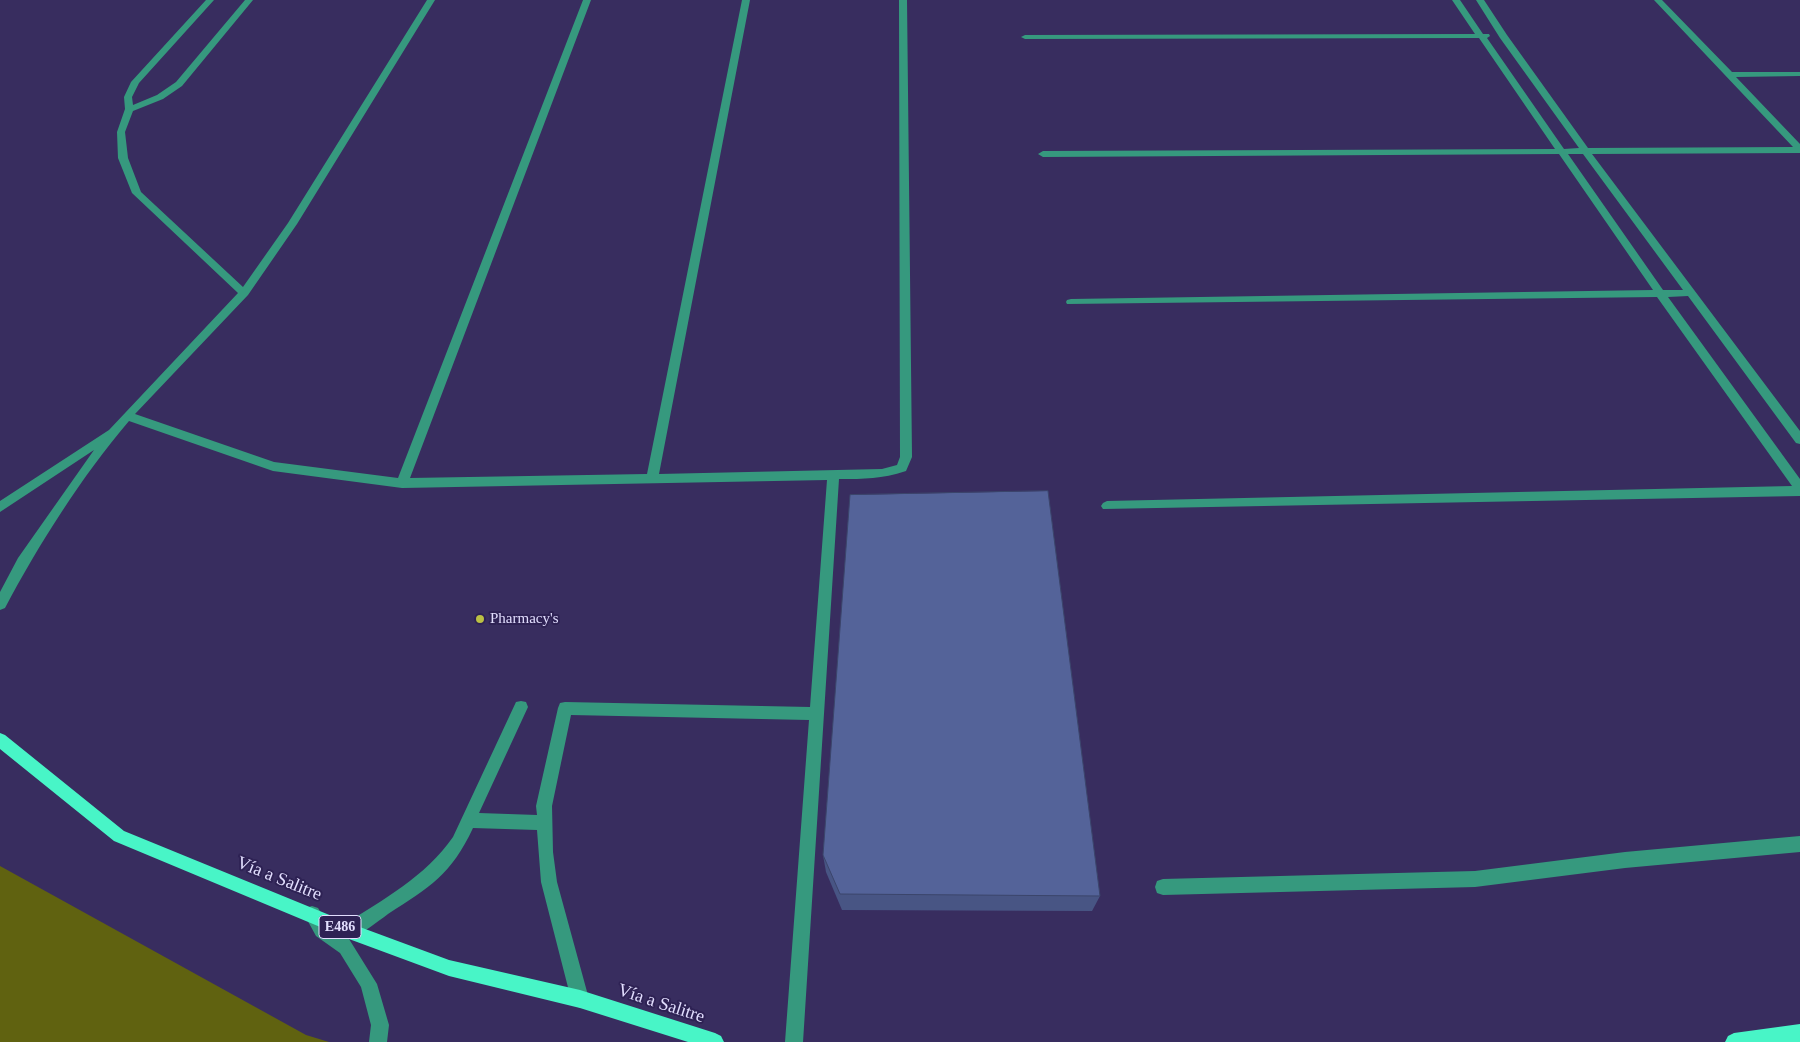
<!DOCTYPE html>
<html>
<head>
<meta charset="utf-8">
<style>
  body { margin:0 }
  canvas { display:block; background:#382d5f }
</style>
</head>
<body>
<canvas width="1800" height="1042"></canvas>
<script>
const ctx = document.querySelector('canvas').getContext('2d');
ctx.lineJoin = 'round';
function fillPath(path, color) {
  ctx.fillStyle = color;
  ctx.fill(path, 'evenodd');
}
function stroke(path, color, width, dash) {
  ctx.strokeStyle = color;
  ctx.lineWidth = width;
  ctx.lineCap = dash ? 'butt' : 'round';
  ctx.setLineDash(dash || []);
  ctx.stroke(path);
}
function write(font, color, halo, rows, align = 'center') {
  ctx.font = font + ' Georgia,serif';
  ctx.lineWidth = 4;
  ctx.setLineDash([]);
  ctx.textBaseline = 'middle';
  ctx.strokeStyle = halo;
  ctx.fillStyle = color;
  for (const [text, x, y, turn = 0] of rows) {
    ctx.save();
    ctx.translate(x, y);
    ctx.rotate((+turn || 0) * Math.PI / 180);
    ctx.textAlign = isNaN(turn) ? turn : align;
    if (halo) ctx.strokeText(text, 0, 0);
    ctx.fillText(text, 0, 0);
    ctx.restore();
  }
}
fillPath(new Path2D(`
  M0,866L306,1035L329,1042H0Z`), '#606210');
fillPath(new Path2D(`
  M206,0H214L139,83L132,97L133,105L157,95L176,82L245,0H253L182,86L163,99L133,111L125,132L128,158L141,192L243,287L288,223L427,0H435L297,224L248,295L135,414L274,462L398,478L583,0H591L410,478L647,474L742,0H750L659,474L882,469L897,465L900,457L899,0H907L912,457L906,471C881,479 865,479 839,479L803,1042H785L809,720L571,715L552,806L553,852L557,882L589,999L586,1005L580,1008L574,1005L571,999L541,882L537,830L473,828C451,875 430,887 388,914C376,923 363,933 349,939L377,984L389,1025L387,1042H369L371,1025L361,987L340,953L316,936L304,914L306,908L312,906L318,908L328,924L342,934L341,931L343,925C384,899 425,877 453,837L516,702L521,701L526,702L528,707L479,813L537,815L536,806L558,708L560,703L565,702L810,707L827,480L402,488L273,471L129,421C82,476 39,544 5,608L0,610V592L18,558L94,450L0,512V501L109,430L238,293L132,193L118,158L117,132L125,109L124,97L131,82Z
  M1452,0H1460L1483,34H1489L1490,36L1487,38L1564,149L1579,148L1500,38L1476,0H1484L1507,35L1588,148L1793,147L1654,0H1662L1732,72H1800V76L1736,77L1800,144V153L1592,154L1800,431V444L1796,443L1688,296L1668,297L1800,479V496L1103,509L1101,506L1103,503L1107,501L1792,486L1657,297L1067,304L1066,302L1067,300L1071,299L1653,290L1559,154L1043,157L1038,154L1043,151L1555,149L1479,38L1025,39L1021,37L1025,35L1475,34ZM1568,154H1583L1683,290H1663Z
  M1800,836V852L1625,868L1475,887L1163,895L1157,893L1155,887L1157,881L1163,879L1475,871L1625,852Z`), '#36997e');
fillPath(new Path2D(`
  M0,733L5,735L124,831L349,923L449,960L580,990L715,1033L721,1036L724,1042H688L580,1008L449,976L349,939L114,841L0,749Z
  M1800,1024V1042H1725L1728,1036L1734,1033Z`), '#48f5c7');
fillPath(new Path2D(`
  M823,855L1100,896L1092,911L842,910L826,872Z`), '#485584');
const building = new Path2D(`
  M1048,491L1100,896L840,894L823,855L850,495Z`);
fillPath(building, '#546399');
stroke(building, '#3b456b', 1);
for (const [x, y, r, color] of [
  [480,619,5,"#bbc044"]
]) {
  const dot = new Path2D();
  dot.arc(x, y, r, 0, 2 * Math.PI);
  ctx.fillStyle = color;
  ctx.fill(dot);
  stroke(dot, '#2e2254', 2);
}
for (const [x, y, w] of [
  [340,927,42]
]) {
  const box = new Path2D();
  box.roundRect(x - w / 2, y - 11.5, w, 23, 4);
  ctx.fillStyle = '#2e2254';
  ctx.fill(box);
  stroke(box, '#e1ddfd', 1);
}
write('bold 14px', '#e1ddfd', null, [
  ["E486",340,927]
]);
write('15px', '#e1ddfd', '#2e2254', [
  ["Pharmacy's",490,619]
], 'left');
write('18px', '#e1ddfd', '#2e2254', [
  ["Vía a Salitre",279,879,22],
  ["Vía a Salitre",661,1004,18]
]);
</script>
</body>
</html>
